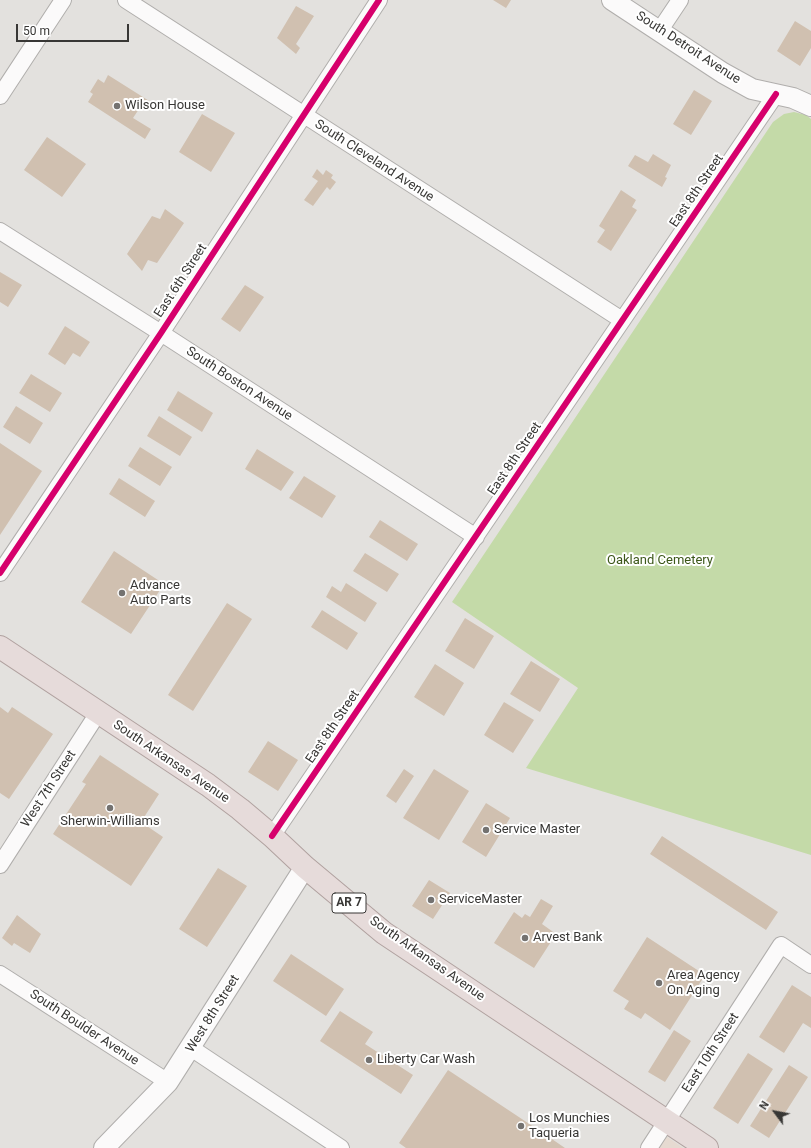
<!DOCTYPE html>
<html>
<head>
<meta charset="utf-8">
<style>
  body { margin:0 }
  #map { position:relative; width:811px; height:1148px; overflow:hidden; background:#e3e1de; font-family:Roboto,sans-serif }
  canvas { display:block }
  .north { position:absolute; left:755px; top:1092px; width:40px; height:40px; -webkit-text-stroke:3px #fff; paint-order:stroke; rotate:302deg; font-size:11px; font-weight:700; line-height:16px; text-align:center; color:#383735 }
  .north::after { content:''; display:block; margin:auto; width:14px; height:18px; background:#383735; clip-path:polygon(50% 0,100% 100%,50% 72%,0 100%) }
  .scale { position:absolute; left:16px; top:24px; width:113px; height:18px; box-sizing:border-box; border:2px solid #383735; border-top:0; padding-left:5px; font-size:12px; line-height:14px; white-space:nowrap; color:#383735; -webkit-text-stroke:3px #fff; paint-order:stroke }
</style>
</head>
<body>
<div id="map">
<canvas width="811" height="1148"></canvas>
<div class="north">N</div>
<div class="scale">50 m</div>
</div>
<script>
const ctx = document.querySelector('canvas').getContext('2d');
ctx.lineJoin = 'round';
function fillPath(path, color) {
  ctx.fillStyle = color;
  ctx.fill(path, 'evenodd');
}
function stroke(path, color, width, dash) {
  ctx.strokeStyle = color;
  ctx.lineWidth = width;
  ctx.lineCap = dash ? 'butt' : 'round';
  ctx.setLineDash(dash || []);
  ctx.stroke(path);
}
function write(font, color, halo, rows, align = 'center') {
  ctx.font = font + ' Roboto,sans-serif';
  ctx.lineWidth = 4;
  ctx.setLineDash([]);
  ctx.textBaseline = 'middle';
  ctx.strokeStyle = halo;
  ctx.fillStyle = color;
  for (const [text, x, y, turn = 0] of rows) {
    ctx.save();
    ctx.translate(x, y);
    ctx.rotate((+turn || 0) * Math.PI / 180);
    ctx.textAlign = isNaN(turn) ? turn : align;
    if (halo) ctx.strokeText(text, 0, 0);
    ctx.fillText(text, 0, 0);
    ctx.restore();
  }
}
fillPath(new Path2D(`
  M666,1136L683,1148H658Z`), '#e6dad1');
fillPath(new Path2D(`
  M794,112L806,115L811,119V855L526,768L578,688L452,602L773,122L784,114Z`), '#c4daa8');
fillPath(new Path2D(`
  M493,0H511L506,8Z
  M296,6L314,16L296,44L300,48L296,54L277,38Z
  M795,21L811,31V48L800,66L777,51Z
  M108,75L154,104L151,108L143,103L133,118L151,129L145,139L88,102L93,94L90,92L98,79L104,83Z
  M694,90L712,101L691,135L673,124Z
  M202,114L235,133L211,172L179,152Z
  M47,137L86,164L62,197L24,170Z
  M653,154L671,165L665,177L667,178L662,187L628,166L635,155L648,162Z
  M317,169L323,175L326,170L333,175L331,178L336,182L330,190L327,187L313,206L304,200L318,181L312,177Z
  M621,190L636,200L632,207L637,210L611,251L597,242L605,230L599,226Z
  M165,209L184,223L157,263L148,260L142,271L127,254L152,216L160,219Z
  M0,272L22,285L8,307L0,302Z
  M245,285L264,297L240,332L221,319Z
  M65,326L90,342L80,357L73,353L65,365L48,354Z
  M31,374L62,393L50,412L19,393Z
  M178,391L213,413L202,432L167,410Z
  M16,406L43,423L30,444L3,427Z
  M159,416L192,437L180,456L147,436Z
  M0,443L42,471L0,535Z
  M140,447L172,467L160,486L128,466Z
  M257,449L294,472L281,491L245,469Z
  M304,476L336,496L322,518L289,498Z
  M119,478L155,501L145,517L109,494Z
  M380,520L418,544L407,561L369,537Z
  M114,551L164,584L131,634L81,602Z
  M365,553L399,574L387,592L353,571Z
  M346,583L377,603L365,622L326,597L332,586L341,592Z
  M227,603L252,619L193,711L168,695Z
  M322,610L358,633L347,650L311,627Z
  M465,618L494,636L474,669L445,651Z
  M531,661L560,679L540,712L510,694Z
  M435,664L464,683L444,716L414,697Z
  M504,702L534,720L513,753L484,735Z
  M0,707L8,713L12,707L53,734L9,799L0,793Z
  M268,741L298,760L278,791L248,772Z
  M100,755L159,794L141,822L163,837L131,886L53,834L86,784L82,782Z
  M404,769L414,776L396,803L386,796Z
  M434,769L469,791L439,840L403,818Z
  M486,803L510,818L486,857L462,842Z
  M662,836L778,912L766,930L650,854Z
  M218,868L247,886L207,947L179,929Z
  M429,880L450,893L433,919L412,906Z
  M541,899L553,906L542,924L556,934L534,968L494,943L514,912L522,918L525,914L530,917Z
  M17,915L41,934L30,953L14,943L12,946L2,938Z
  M647,937L705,975L670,1030L645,1013L641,1019L624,1009L629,1001L613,991Z
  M291,954L344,989L326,1016L273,981Z
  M792,985L811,997V1028L803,1023L784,1053L759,1037Z
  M340,1011L373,1032L365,1044L413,1075L401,1094L320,1041Z
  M674,1030L691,1041L665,1082L648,1072Z
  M748,1053L773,1069L738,1124L713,1108Z
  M789,1065L808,1077L769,1138L750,1126Z
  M448,1070L546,1135L565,1148H406L399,1143Z`), '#d0c0b0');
const minor = new Path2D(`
  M126,0L622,320
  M660,30L680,0
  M0,96L63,0
  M0,231L161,333L476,537
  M0,573L161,333L379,0
  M272,836L776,94
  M0,865L98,713
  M0,974L168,1082
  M191,1048L341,1148
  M649,1148L781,945L811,965`);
const tertiary = new Path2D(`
  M612,0L723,73L752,89L793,98L811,106
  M104,1148L168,1082L305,867`);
const trunk = new Path2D(`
  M0,647L208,785L240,809L272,836L305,867L384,933L707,1148`);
stroke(minor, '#b0aeac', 18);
stroke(tertiary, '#b0aeac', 22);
stroke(trunk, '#b0a19f', 24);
stroke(minor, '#fbfafa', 16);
stroke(tertiary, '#fbfafa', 20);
stroke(trunk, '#e6dbda', 22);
stroke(new Path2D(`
  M0,573L161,333L379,0
  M272,836L776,94`), '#d6006c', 6);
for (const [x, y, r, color] of [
  [117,106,4,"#747270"],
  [122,593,4,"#747270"],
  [110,808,4,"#747270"],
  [486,830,4,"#747270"],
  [431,900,4,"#747270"],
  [525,938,4,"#747270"],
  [659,983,4,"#747270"],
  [369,1060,4,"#747270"],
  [521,1126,4,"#747270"]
]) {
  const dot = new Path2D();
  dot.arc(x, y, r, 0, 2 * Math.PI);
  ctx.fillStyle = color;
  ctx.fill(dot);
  stroke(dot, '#fff', 1.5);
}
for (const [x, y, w] of [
  [349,903,34]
]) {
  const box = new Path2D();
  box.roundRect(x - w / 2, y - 10, w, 20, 3);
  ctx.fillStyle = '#fff';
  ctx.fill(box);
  stroke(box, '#383735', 1);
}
write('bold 12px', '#383735', null, [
  ["AR 7",349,903]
]);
write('13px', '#383735', '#fff', [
  ["South Detroit Avenue",688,48,33],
  ["South Cleveland Avenue",374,161,33],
  ["East 8th Street",697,191,-56],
  ["East 6th Street",181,281,-57],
  ["South Boston Avenue",239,384,33],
  ["East 8th Street",515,459,-56],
  ["East 8th Street",333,727,-56],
  ["South Arkansas Avenue",171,762,34],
  ["West 7th Street",49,789,-57],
  ["South Arkansas Avenue",427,959,35],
  ["West 8th Street",213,1014,-58],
  ["South Boulder Avenue",84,1028,33],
  ["East 10th Street",711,1053,-57]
]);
write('13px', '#383735', '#fff', [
  ["Wilson House",125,106],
  ["Advance",130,586],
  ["Auto Parts",130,601],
  ["Sherwin-Williams",110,822,"center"],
  ["Service Master",494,830],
  ["ServiceMaster",439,900],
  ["Arvest Bank",533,938],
  ["Area Agency",667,976],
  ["On Aging",667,991],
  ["Liberty Car Wash",377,1060],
  ["Los Munchies",529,1119],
  ["Taqueria",529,1134]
], 'left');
write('13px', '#3c5719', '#fff', [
  ["Oakland Cemetery",660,561]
]);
</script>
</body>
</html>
